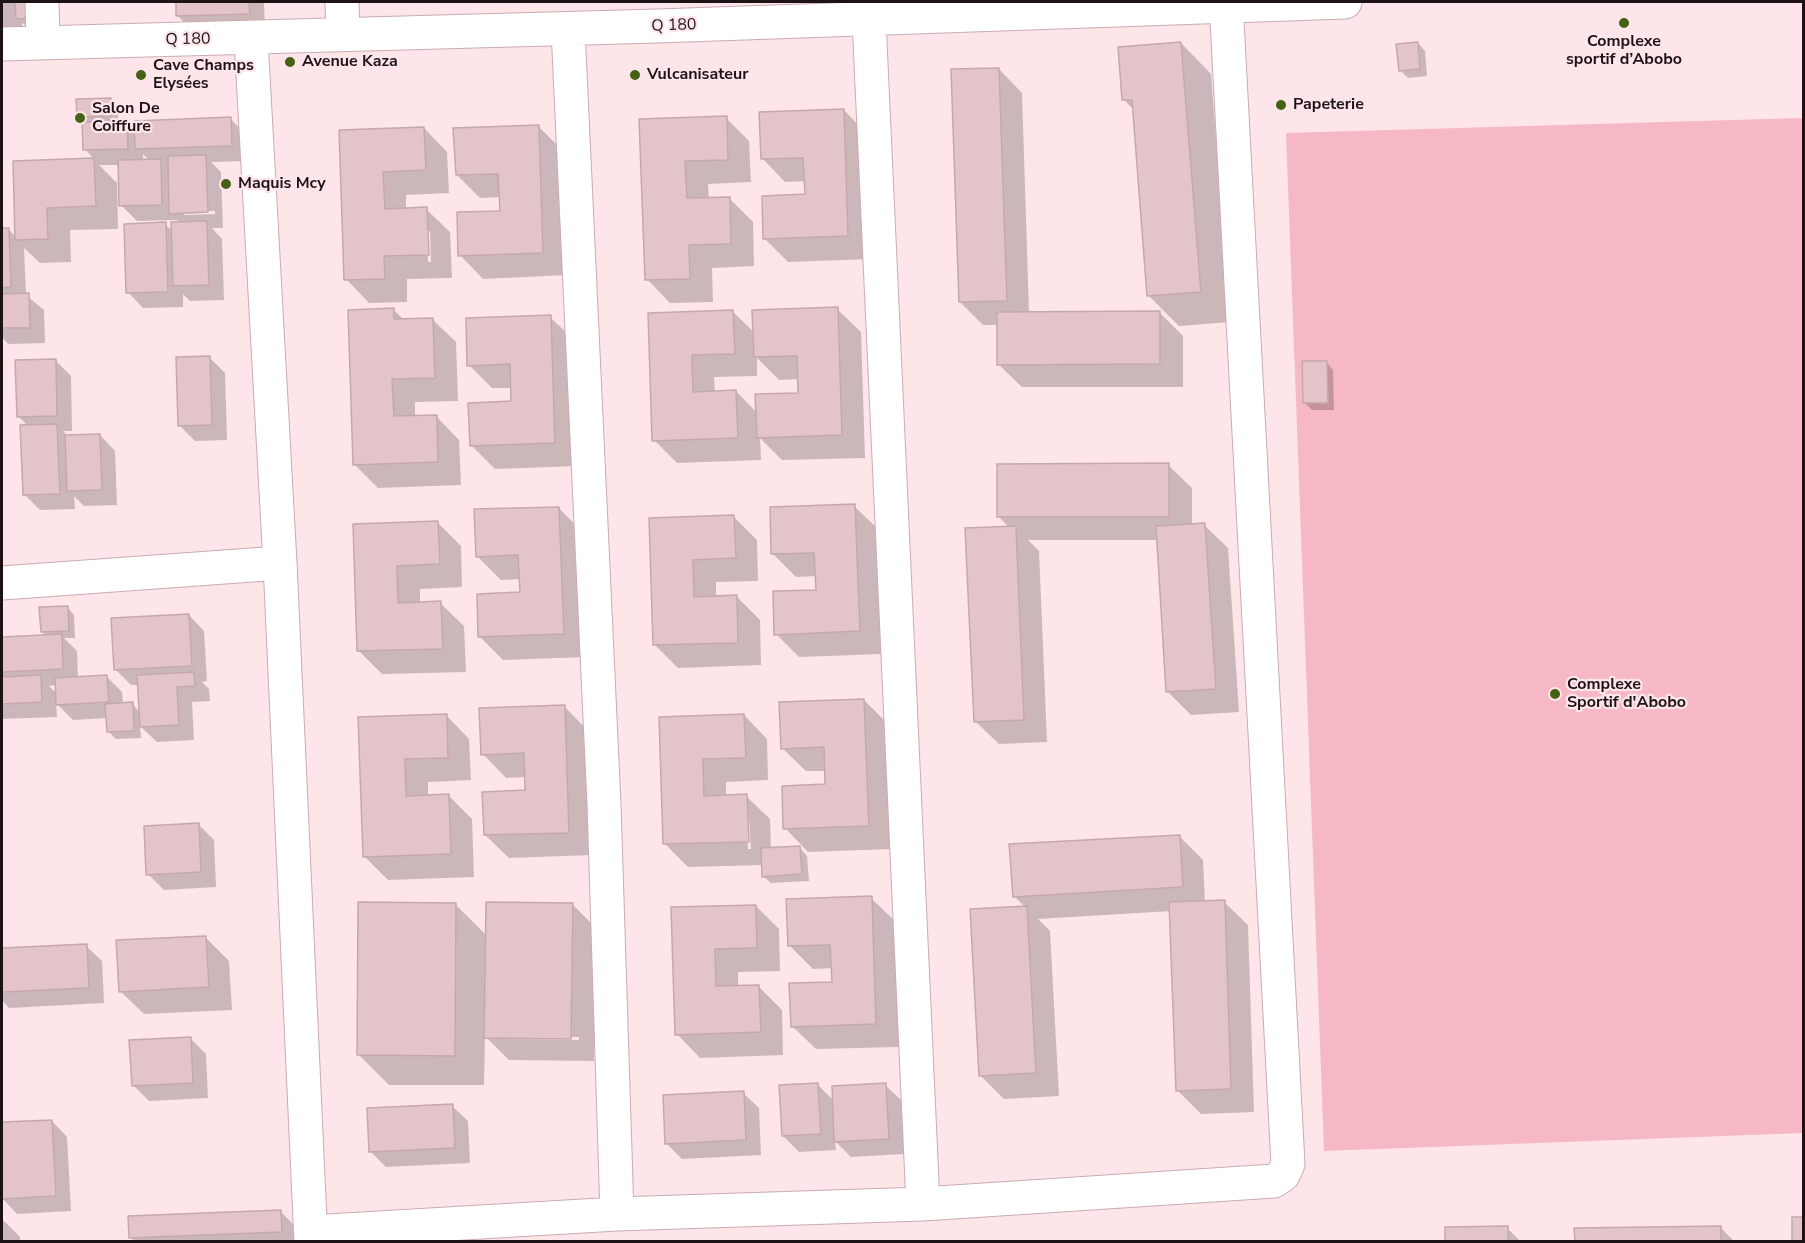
<!DOCTYPE html>
<html>
<head>
<meta charset="utf-8">
<style>
  body { margin:0 }
  #map { position:relative; width:1805px; height:1243px; overflow:hidden; background:#fee5e9; font-family:"Nunito Sans",sans-serif }
  canvas { display:block }
  .frame { position:absolute; inset:0; border:3px solid #1d1315; pointer-events:none }
</style>
</head>
<body>
<div id="map">
<canvas width="1805" height="1243"></canvas>
<div class="frame"></div>
</div>
<script>
const ctx = document.querySelector('canvas').getContext('2d');
ctx.lineJoin = 'round';
function fillPath(path, color) {
  ctx.fillStyle = color;
  ctx.fill(path, 'evenodd');
}
function stroke(path, color, width, dash) {
  ctx.strokeStyle = color;
  ctx.lineWidth = width;
  ctx.lineCap = dash ? 'butt' : 'round';
  ctx.setLineDash(dash || []);
  ctx.stroke(path);
}
function write(font, color, halo, rows, align = 'center') {
  ctx.font = font + ' "Nunito Sans",sans-serif';
  ctx.lineWidth = 4.5;
  ctx.setLineDash([]);
  ctx.textBaseline = 'middle';
  ctx.strokeStyle = halo;
  ctx.fillStyle = color;
  for (const [text, x, y, turn = 0] of rows) {
    ctx.save();
    ctx.translate(x, y);
    ctx.rotate((+turn || 0) * Math.PI / 180);
    ctx.textAlign = isNaN(turn) ? turn : align;
    if (halo) ctx.strokeText(text, 0, 0);
    ctx.fillText(text, 0, 0);
    ctx.restore();
  }
}
fillPath(new Path2D(`
  M1803,118V1133L1324,1151L1286,133Z`), '#f6b8c4');
fillPath(new Path2D(`
  M2,2H36L40,25H25L22,23V27L2,28Z
  M177,2H264L265,29L193,32L178,16Z
  M1181,43L1211,74L1230,322L1179,326L1149,296L1135,111L1124,100Z
  M1418,43L1425,51L1427,76L1408,78L1400,70Z
  M999,69L1022,93L1029,313H1160L1183,336V387H1022L998,364V325H983L960,302Z
  M110,100L118,107V122H127L136,131L231,119L246,135L247,161L211,162L221,172L223,228H212L222,239L224,300L190,301L183,294V307L143,308L128,292L165,224L173,232L181,224L177,220L137,221L121,205L119,165H99L117,183L118,229L70,230L71,262L40,263L24,248L26,295L44,310L45,343L8,344L2,337V230H9L17,238L15,162L95,160L85,149L84,123L78,117ZM143,154L149,160L143,161ZM215,211V214L184,215V212Z
  M844,110L867,134L871,259L788,262L765,239L806,196V181L785,182L762,158Z
  M726,118L749,141L751,182L708,184L709,199L729,198L753,222L754,266L712,268L713,302L670,303L647,279L641,120Z
  M539,127L562,150L566,275L483,279L460,255L501,212L500,197L480,198L457,175Z
  M424,128L447,152L449,193L406,195V209H426L450,232L452,278L407,279V302L369,303L346,279L341,131ZM427,231H430L431,262H428Z
  M837,309L861,332L865,458L782,460L760,438L761,460L677,463L654,440L649,314L732,311L755,333ZM757,358L779,380L799,379L800,395L757,413L736,391L715,392L714,377L757,376Z
  M394,310L404,320L432,319L456,342L458,401L415,402V417L436,416L459,440L461,485L378,488L354,464Z
  M550,317L574,340L578,466L495,469L471,445L513,403L512,388H492L469,365Z
  M209,357L225,373L227,440L195,441L179,425Z
  M55,360L71,376L72,431H63L68,436L100,435L115,451L117,505L84,506L74,496L75,509L40,510L24,494L28,426L18,416Z
  M1326,362L1333,370L1334,410H1312L1305,403Z
  M1168,465L1192,488V525H1204L1228,548L1239,712L1191,715L1168,692L1158,540H1028L1039,551L1047,742L999,744L975,721L1010,528L999,517Z
  M854,506L878,529L882,654L799,657L776,634L817,591V576L796,577L773,554Z
  M559,508L582,532L586,657L503,660L480,637L521,594V579L501,580L477,556Z
  M733,516L757,540L758,581L716,582V597L736,596L760,620L761,665L678,668L655,645L650,519Z
  M438,523L461,546L462,587L420,589V604L440,603L464,626L466,672L382,674L359,651L354,526Z
  M67,607L74,615L75,638H64L77,651L78,679L107,677L122,692L123,704H132L140,712L139,685H131L115,669L189,615L204,631L207,681L202,682L209,689L210,701L192,702L194,740L157,742L140,726L141,738L116,739L108,731L107,718L73,720L56,703L57,717L2,719V638L46,636L42,632ZM57,685V694L49,686Z
  M864,700L887,723L891,849L808,852L785,828L826,786V771H806L782,748Z
  M564,706L587,730L592,855L509,858L485,835L526,792V777L506,778L483,754Z
  M446,715L469,739L471,780L428,782V796H449L472,819L474,877L388,880L364,856L360,718Z
  M744,715L767,739L768,780L726,782V796H746L770,819L771,849L800,848L807,856L809,881L771,883L763,876V865L688,867L665,844L660,718ZM746,818H749L751,849H748Z
  M198,824L214,840L216,887L164,890L148,874Z
  M1179,836L1203,860L1205,902H1224L1248,925L1254,1112L1201,1114L1177,1090L1171,911L1038,919L1050,931L1059,1096L1004,1099L981,1076L1025,907L1014,896Z
  M871,898L895,921L899,1047L816,1049L792,1026L834,983L833,968L813,969L790,946Z
  M455,904L487,936L573,905L596,928L594,1061L509,1060L485,1036L484,1085H389L358,1054ZM507,1036L579,1037V1040L507,1039Z
  M756,906L779,929L780,971L738,972V987L758,986L782,1010L783,1055L700,1058L677,1034L672,909Z
  M206,938L229,961L232,1010L144,1014L120,991Z
  M86,946L102,961L104,1003L9,1008L2,1000V950Z
  M190,1038L206,1054L208,1098L149,1101L133,1085Z
  M818,1085L834,1101L885,1085L901,1100L904,1154L851,1157L835,1141L836,1150L799,1152L783,1136Z
  M743,1093L759,1108L761,1155L682,1159L667,1144Z
  M452,1106L468,1121L470,1163L386,1167L371,1152Z
  M52,1121L67,1137L71,1211L17,1214L2,1198V1124Z
  M280,1211L296,1227L297,1242H135L131,1238Z
  M2,1221H4L20,1237V1242H2Z
  M1720,1227L1735,1242H1576Z
  M1507,1228L1521,1242H1446Z`), '#0003');
const building = new Path2D(`
  M15,2H33V18L16,19Z
  M176,2H249L250,14L176,16Z
  M1181,42L1201,292L1147,296L1132,100H1122L1118,47Z
  M1418,42L1420,69L1399,71L1396,44Z
  M999,68L1007,301L959,302L951,69Z
  M111,98V116L77,117L76,99Z
  M844,109L848,236L763,239L762,196L805,194L803,158L761,159L759,112Z
  M727,116L728,160L685,161L687,198L730,197L731,244L689,245L690,279L645,280L639,119Z
  M231,117L232,146L135,149L134,121Z
  M127,121L128,149L83,150L82,122Z
  M539,125L543,253L458,256L457,212L500,211L498,174L456,175L453,128Z
  M424,127L426,170L383,172L385,209L427,207L429,255L384,256L385,279L344,280L339,130Z
  M206,155L208,212L169,214L168,156Z
  M94,158L96,206L47,208L48,239L15,240L13,161Z
  M161,159L162,205L119,206L118,160Z
  M207,221L209,285L173,286L171,222Z
  M166,222L168,292L126,293L124,224Z
  M2,228H9L11,287L2,288Z
  M29,293L30,328H2V294Z
  M838,307L842,435L757,438L755,394L798,393L797,356L754,357L752,310Z
  M394,308V319L433,318L435,378L392,379L394,416L437,415L438,462L353,465L348,310Z
  M733,310L735,354L692,355L693,392L736,390L738,438L652,441L648,313Z
  M1160,311V364L997,365V312Z
  M551,315L555,443L470,446L468,403L511,401L510,364L467,366L466,318Z
  M210,356L212,425L178,426L176,357Z
  M56,359L57,416L17,417L15,360Z
  M1302,361H1327L1328,403H1303Z
  M57,424L60,494L23,495L20,425Z
  M100,434L102,490L67,491L65,435Z
  M1169,463V517H997V464Z
  M855,504L860,631L774,635L773,591L816,590L814,553L771,554L770,507Z
  M559,507L564,634L478,637L477,594L520,592L518,555L476,557L474,509Z
  M734,515L736,558L693,560L694,597L737,595L738,643L653,645L649,518Z
  M438,521L440,564L397,566L398,603L441,601L443,649L357,651L353,524Z
  M1205,523L1216,689L1166,692L1156,526Z
  M1016,526L1024,720L974,722L965,528Z
  M68,606L69,631L41,632L39,607Z
  M189,614L192,666L114,670L111,618Z
  M62,634L63,669L2,672V637Z
  M194,672L195,686L177,687L179,725L140,727L137,675Z
  M41,675L42,702L2,704V677Z
  M107,675L109,702L56,705L55,678Z
  M864,699L869,826L783,829L782,786L825,784L824,747L781,749L779,702Z
  M133,702L134,731L107,732L105,704Z
  M565,705L569,833L484,835L482,792L525,790L524,753L481,755L479,708Z
  M447,714L448,758L405,759L406,796L449,794L451,854L363,857L358,717Z
  M744,714L746,758L703,759L704,796L747,794L749,842L663,844L659,717Z
  M199,823L201,872L146,875L144,826Z
  M1180,835L1183,887L1013,897L1009,844Z
  M800,846L802,874L762,877L761,848Z
  M872,896L876,1024L791,1027L789,983L832,982L830,945L788,946L786,899Z
  M1225,900L1231,1089L1176,1091L1169,902Z
  M358,902L456,903L455,1056L357,1055Z
  M486,902L573,903L571,1039L484,1038Z
  M756,905L757,948L715,949L716,986L759,985L761,1032L675,1035L671,907Z
  M1027,906L1036,1073L979,1076L970,909Z
  M206,936L209,987L119,992L116,940Z
  M87,944L89,988L2,992V948Z
  M191,1037L193,1083L132,1086L129,1040Z
  M818,1083L821,1134L782,1136L779,1085Z
  M886,1083L889,1139L834,1142L832,1086Z
  M744,1091L746,1140L665,1144L663,1095Z
  M453,1104L455,1148L369,1152L367,1108Z
  M52,1120L56,1196L2,1199V1122Z
  M281,1210L282,1232L129,1238L128,1216Z
  M1792,1217H1804V1242H1792Z
  M1508,1226V1242H1445V1227Z
  M1721,1226V1242H1575L1574,1228Z`);
fillPath(building, '#e3c4c9');
stroke(building, '#c5a8ac', 1.5);
const minor = new Path2D(`
  M42,2L43,43
  M342,2L343,34
  M869,19L923,1204
  M568,29L604,804L617,1214
  M251,39L280,563L311,1242
  M2,44L658,26L1345,2
  M2,583L280,563
  M311,1232L617,1214L923,1204L1274,1181L1283,1175L1288,1164L1226,2`);
stroke(minor, '#c9acb1', 35);
stroke(minor, '#fff', 33);
for (const [x, y, r, color] of [
  [1624,23,6,"#446216"],
  [290,62,6,"#446216"],
  [141,75,6,"#446216"],
  [635,75,6,"#446216"],
  [1281,105,6,"#446216"],
  [80,118,6,"#446216"],
  [226,184,6,"#446216"],
  [1555,694,6,"#446216"]
]) {
  const dot = new Path2D();
  dot.arc(x, y, r, 0, 2 * Math.PI);
  ctx.fillStyle = color;
  ctx.fill(dot);
  stroke(dot, '#fee5e9', 2);
}
write('16px', '#1d1315', '#fee5e9', [
  ["Q 180",674,26,-2],
  ["Q 180",188,40,-1]
]);
write('bold 16px', '#1d1315', '#fee5e9', [
  ["Complexe",1624,42,"center"],
  ["sportif d’Abobo",1624,60,"center"],
  ["Avenue Kaza",302,62],
  ["Cave Champs",153,66],
  ["Elysées",153,84],
  ["Vulcanisateur",647,75],
  ["Papeterie",1293,105],
  ["Salon De",92,109],
  ["Coiffure",92,127],
  ["Maquis Mcy",238,184],
  ["Complexe",1567,685],
  ["Sportif d'Abobo",1567,703]
], 'left');
</script>
</body>
</html>
